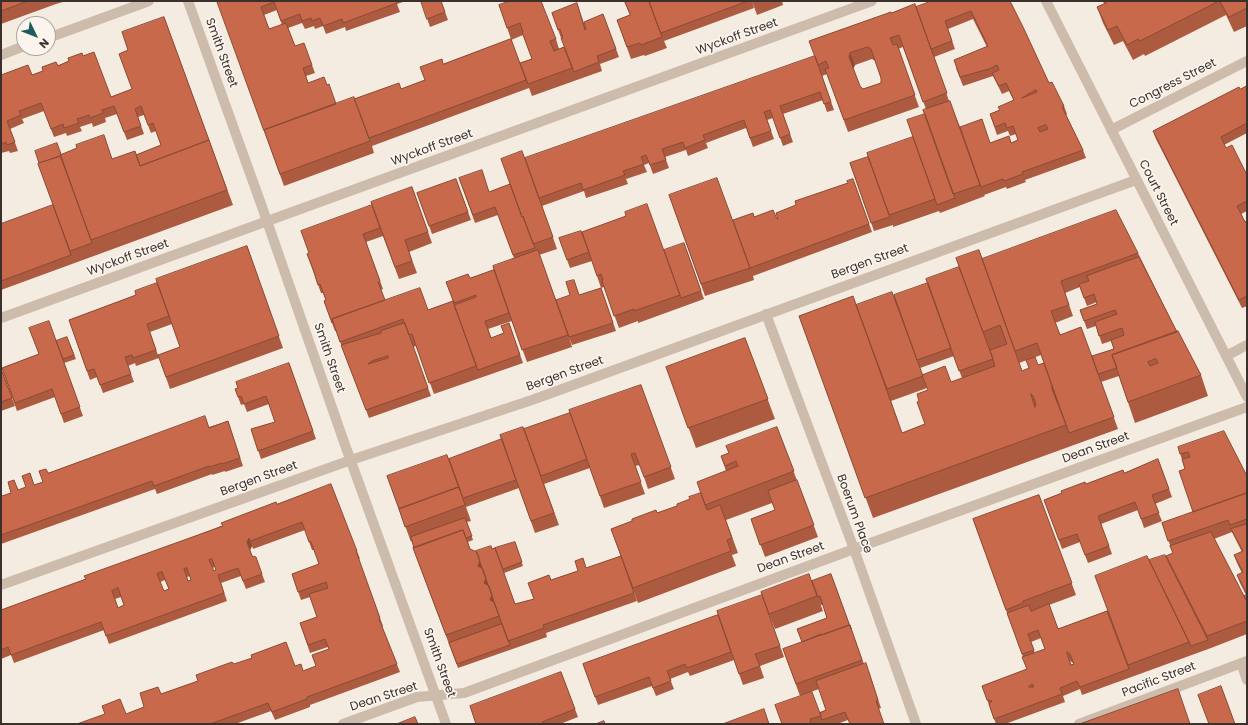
<!DOCTYPE html>
<html>
<head>
<meta charset="utf-8">
<style>
  body { margin:0 }
  #map { position:relative; width:1248px; height:725px; overflow:hidden; background:#f4ebe1; font-family:Poppins,sans-serif }
  canvas { display:block }
  .frame { position:absolute; inset:0; border:2px solid #3b302b; pointer-events:none }
  .north { position:absolute; left:16px; top:16px; width:40px; height:40px; box-sizing:border-box; background:#fbf5ee; border:1px solid #aea6a0; border-radius:50%; rotate:133deg; font-size:11px; font-weight:700; line-height:16px; text-align:center; color:#3b302b }
  .north::after { content:''; display:block; margin:auto; width:14px; height:18px; background:#1f5a5e; clip-path:polygon(50% 0,100% 100%,50% 72%,0 100%) }
</style>
</head>
<body>
<div id="map">
<canvas width="1248" height="725"></canvas>
<div class="frame"></div>
<div class="north">N</div>
</div>
<script>
const ctx = document.querySelector('canvas').getContext('2d');
ctx.lineJoin = 'round';
function stroke(path, color, width, dash) {
  ctx.strokeStyle = color;
  ctx.lineWidth = width;
  ctx.lineCap = dash ? 'butt' : 'round';
  ctx.setLineDash(dash || []);
  ctx.stroke(path);
}
function fillPath(path, color) {
  ctx.fillStyle = color;
  ctx.fill(path, 'evenodd');
}
function write(font, color, halo, rows, align = 'center') {
  ctx.font = font + ' Poppins,sans-serif';
  ctx.lineWidth = 3.5;
  ctx.setLineDash([]);
  ctx.textBaseline = 'middle';
  ctx.strokeStyle = halo;
  ctx.fillStyle = color;
  for (const [text, x, y, turn = 0] of rows) {
    ctx.save();
    ctx.translate(x, y);
    ctx.rotate((+turn || 0) * Math.PI / 180);
    ctx.textAlign = isNaN(turn) ? turn : align;
    if (halo) ctx.strokeText(text, 0, 0);
    ctx.fillText(text, 0, 0);
    ctx.restore();
  }
}
stroke(new Path2D(`
  M188,1L261,204L344,442L446,724
  M1046,1L1247,397
  M48,38L149,1
  M1,55L24,46
  M1111,130L1247,61
  M766,314L854,549L916,724
  M1,318L872,1
  M1226,356L1247,345
  M1,585L351,460L532,400L1136,180
  M1241,663L1247,680
  M343,724L417,697L464,693L854,549L1247,407
  M1079,724L1247,661`), '#cdbbac', 10);
fillPath(new Path2D(`
  M1,1H66L56,4L1,24Z
  M217,1H406L397,4L400,12L346,31L345,27L326,34L323,26L315,29L314,26L305,29L302,23L288,28L295,46L312,65L315,73L306,76L308,83L327,85L336,104L360,115L401,89L425,80L443,64L511,39L499,5L556,39L559,49L564,47L563,38V37L561,38L552,13L577,3L586,29L603,14L619,57L600,64L602,71L532,96L529,88L372,146L374,153L284,186ZM277,10L282,25L269,29L264,15ZM523,35L532,59L520,63L511,40Z
  M421,1H441L448,20L430,27Z
  M624,1H752L754,8L664,41L667,48L645,56L644,55L631,59L617,20L630,15Z
  M752,1H782L783,5L757,15Z
  M1010,1L1049,83L1064,106L1067,114L1066,115L1083,150L1086,158L1025,180L1026,182L1007,189L1006,187L984,195L985,196L940,213L939,211L893,227V225L874,231L850,163L868,157L913,137L925,114L926,109L903,47L898,49L919,107L848,132L827,74L822,76L834,110L827,112L823,100L783,114L793,142L783,146L773,118L767,120L774,139L753,147L746,128L706,143L708,148L688,156L686,150L665,157L669,168L653,174L649,163L644,165L647,172L626,179L628,184L586,198L584,191L542,206L557,249L539,255L556,300L580,295L601,288L616,331L572,345L569,337L572,347L527,362L505,302L512,321L488,329L491,338L504,333L509,323L523,363L434,394L416,346L413,347L431,396L369,418L336,331H335L324,301L326,300L323,293H321L307,254L309,253L372,205L412,187L432,243L409,252L417,273L399,279L383,236L366,242L383,289L381,290L385,300L428,310L453,301L470,278L494,270L514,258L498,215L475,223L459,178L489,192L510,184L529,170L815,56L891,13L916,9ZM973,19L987,47L956,68L963,86L993,76L1002,94L1009,91L1014,101L1000,110L990,114L997,135L1008,131L1010,136L1016,134L1018,140L1011,143H990L960,127L949,101L934,57L955,49L948,29ZM872,59L875,61L881,78V83L863,89L860,86L853,69L855,65Z
  M1103,1H1247V26L1234,32L1226,15L1145,56L1144,54L1133,60L1123,41L1114,45L1103,23L1097,7L1104,4Z
  M164,17L233,205L1,290V224L53,205L61,154L112,159L136,155L161,145L156,131L151,133L144,115L138,117L144,134L127,140L117,114L105,118L106,122L93,127L92,123L80,127L82,131L67,136L66,133L54,137L44,111L22,119L24,123L10,129L18,151L10,153L9,151L1,153V75H32L83,56L111,97L132,89L128,50Z
  M1247,86V133L1224,145L1226,148L1247,175V211L1241,214L1245,222L1247,221V306L1242,308L1156,139L1153,131Z
  M456,179L471,220L432,234L417,193Z
  M853,179L872,232L753,276L754,280L705,296L669,195L744,251L754,217L777,219H778L796,205L848,183Z
  M582,232L676,286L684,243L704,299L638,323V321L619,328L604,287L601,288L592,261L570,268L559,238Z
  M247,246L283,348L170,389L159,358L136,366L135,363L128,366L134,382L103,393L97,377L90,380L69,320L136,295L157,283ZM172,324L180,347L158,355L150,332Z
  M1138,253L1177,332L1201,375L1208,396L1135,423L1119,376L1101,382L1118,429L873,518L799,316L895,298L982,259ZM989,280L1019,363L1041,355L1044,363L1022,371ZM1080,287L1087,306L1097,302V304L1080,310L1087,329L1096,326L1102,344L1111,341L1114,349L1092,356L1060,334L1055,323L1073,316L1065,293ZM942,324L962,378L951,382L919,401L925,424L902,433L891,401L927,388L920,368L954,356ZM1060,407L1066,425L1059,408Z
  M67,337L76,359L64,363L63,361L83,416L64,423L55,397L17,411L2,368L39,354L56,341Z
  M745,338L775,419L696,448L666,367Z
  M289,363L316,439L261,459L251,429L275,422L269,404L247,412L244,404L241,405L238,397Z
  M1,369L15,406L1,411Z
  M641,385L675,479L648,489L640,465L635,466L645,494L604,508L581,442L590,468L544,484L559,525L535,533L519,488L466,507L471,521L467,522L473,540L468,542L470,549L515,604L534,599L551,580L621,556L637,601L546,633L547,637L458,668L413,548H414L412,541L411,542L387,476L449,459L502,439L524,429L570,413Z
  M228,421L243,466L225,472V471L212,475V474L157,494L155,489L1,544V494L2,496L43,482L48,473L209,427Z
  M777,427L818,537L765,557L751,519L775,510L772,503L726,520L738,553L732,555L736,566L638,603L611,529L677,506L701,493L726,471L721,456L729,453Z
  M1178,447L1247,476V634L1211,648L1082,695L1080,689L1063,696L1065,702L1005,724H996L982,686L1027,669L1023,657L973,519L1039,495L1076,595L1049,605L1058,629L1107,611L1149,560L1168,561L1166,556L1173,553L1162,523L1193,512L1185,469ZM1232,532L1242,552L1234,555L1237,563L1242,573L1237,575L1240,583L1246,595L1244,596L1214,539ZM1041,638L1045,649L1035,653L1031,642ZM1070,661L1073,663L1074,664L1071,665Z
  M1158,459L1172,497L1155,504L1162,521L1144,528L1138,510L1101,524L1112,554L1088,563L1080,542L1062,549L1044,500L1086,484L1124,473Z
  M277,504L357,551L360,559H358L383,626L382,627L400,672L310,705V707L275,720L271,711L235,724H77L126,714L144,707L161,694L198,681L234,664L295,666L303,671L316,666L329,649L328,647L310,653L300,623L317,617L310,597L301,600L292,574L319,564L314,550H312L305,530L253,549L252,546L250,550L252,556L262,574L265,582L246,589L241,576L221,583L227,601L109,644L104,630L14,663L11,655L1,659V610L86,579ZM215,567L216,570L214,571L212,568ZM190,576L191,580L188,581L187,577ZM165,580L169,589L164,591L160,582ZM121,597L124,605L118,608L115,599Z
  M515,542L523,566L504,573L495,548Z
  M831,574L864,664L869,672L881,708L837,724H782L826,710L819,689L800,696L783,649L802,642L797,629L827,618L823,605H821L820,603L823,611L775,629L766,607L784,657L760,666L764,678L743,685L728,643L734,660L690,676L688,672L670,679L674,689L656,696L652,686L598,705L583,664Z
  M561,672L578,717L560,724H476Z`), '#ac5a40');
fillPath(new Path2D(`
  M850,53L855,65L853,69L849,57Z
  M1052,386L1060,406L1059,409L1052,389Z
  M249,538L252,546L250,550L247,542Z
  M480,560L496,607L495,612L478,566Z`), '#8c4a34');
const building = new Path2D(`
  M1,1H28L1,11Z
  M217,1H396L397,3L343,23L342,19L323,26L320,18L312,21L311,18L302,21L300,14L281,21L274,2L261,7L269,29L286,23L295,46L304,43L312,65L303,68L308,83L324,77L327,85L329,84L336,104L264,130Z
  M421,1H441L445,12L427,19Z
  M510,1H541L556,39L550,41L554,51L564,47L572,68L528,84L520,63L532,59L522,32H523L520,23L507,28L499,5Z
  M625,1H649L662,37L641,45L640,43L627,47L617,20L630,15Z
  M649,1H748L661,33Z
  M932,1H1010L1024,29L1049,83L1052,82L1064,106L1062,107L1083,150L1022,172L1023,174L1004,181L1003,179L981,187L960,127L982,119L990,143L1009,136L1011,143L1018,140L1013,126L1007,128L1005,123L995,127L990,114L1000,110L998,107L1014,100L1006,83L999,86L992,73L999,70L997,65L989,69L960,77L954,60L988,46L971,11L945,21L952,41L931,49L916,7ZM1036,90L1037,92L1022,98ZM1046,125L1048,129L1040,132L1038,128Z
  M1105,1H1219L1140,41L1138,39L1127,45L1117,26L1108,30L1097,7L1106,3Z
  M1220,1H1247V8L1229,17Z
  M577,3L585,30L586,29L584,22L603,14L616,49L597,56L599,62L574,72L561,38H563L560,29L558,30L552,13Z
  M915,4L947,93L923,102L899,35L890,38L893,45L897,44L915,95L844,120L825,69L829,68L826,61L818,65L809,41L891,12V13ZM868,47L871,49L881,78V83L863,89L860,86L849,57L850,53Z
  M164,17L209,140L140,166L136,155L161,145L153,123L148,125L141,106L135,109L141,126L124,132L114,106L102,110L103,113L90,118L89,115L77,119L79,123L64,128L63,124L51,129L41,103L19,111L21,115L7,121L15,142L7,145L6,142L1,144V75L28,65L32,75L43,71L42,67L56,62L58,66L69,61L68,58L82,53L83,56L94,52L111,97L132,89L119,54L128,50L122,32Z
  M511,39L526,80L369,138L354,99L399,83L401,89L425,80L420,67L442,59L443,64Z
  M815,56L831,102L824,104L820,92L780,106L790,134L780,138L770,110L764,112L771,131L750,138L744,120L703,135L705,140L685,148L683,142L662,149L666,160L650,165L646,155L641,157L644,164L623,171L625,175L583,190L581,183L539,198L525,158Z
  M1247,86V123L1221,137L1226,148L1232,145L1247,175V201L1237,206L1245,222L1247,221V296L1239,300L1153,131L1239,87L1240,89Z
  M354,97L370,141L280,174L264,130Z
  M950,101L980,185L953,194L923,110Z
  M925,114L955,198L937,205L907,120Z
  M104,135L112,159L135,151L140,166L209,140L227,190L91,240L60,155L77,148L76,145Z
  M913,137L935,199L889,215L867,153Z
  M57,143L61,154L60,155L61,156L39,163L35,151Z
  M522,151L553,237L533,244L523,216L522,217L501,159Z
  M61,156L92,243L70,251L38,164Z
  M868,157L890,217L871,223L850,163Z
  M482,170L489,192L510,184L522,217H523L535,248L513,255L495,207L473,215L459,178Z
  M717,178L750,268L701,284L669,195Z
  M456,179L468,212L429,226L417,193Z
  M853,179L869,224L750,268L733,220L753,213L754,217L773,210L777,219H778L776,213L796,205L795,201L848,183L847,181Z
  M412,187L428,232L405,240L412,261L395,267L371,202Z
  M647,204L680,295L634,311V309L614,316L602,281L603,280L601,274L597,276L582,232L626,216L625,212Z
  M53,205L71,255L1,281V224Z
  M372,205L380,228L363,234L380,281L378,282L385,300L332,319L333,322L332,323L324,301L326,300L320,284L318,285L313,269L307,254L309,253L301,231Z
  M1116,210L1138,253L1061,281L1069,305L1051,311L1060,335L1081,327L1114,417L1069,433L1037,343L1015,351L982,259Z
  M581,231L589,252L567,260L559,238Z
  M684,243L701,291L681,298L664,250Z
  M247,246L279,336L166,377L158,355L180,347L156,279Z
  M538,250L568,335L522,350L493,266Z
  M979,250L1022,371L1029,368L1026,360L1035,357L1038,365L1044,363L1052,386V389L1066,425L865,498L799,316L853,296L902,433L925,424L917,402L919,401L917,394L928,390L922,375L945,366L951,382L995,366L990,350L1007,344L1000,325L983,332L956,258ZM1031,394L1033,396L1036,404L1035,407Z
  M1139,257L1177,332L1112,355L1117,368L1098,374L1092,356L1114,349L1111,340L1124,335L1122,328L1099,336L1095,322L1117,314L1115,310L1084,321L1080,310L1097,304L1094,294L1084,298L1079,284L1089,281L1087,276Z
  M959,267L993,359L959,371L926,279Z
  M494,270L509,313L485,321L491,338L504,333L501,326L509,323L520,355L478,370L454,305L476,297V295L454,303L446,282L468,274L470,278Z
  M574,280L579,295L601,288L613,323L569,337L556,300L570,295L566,282Z
  M157,283L169,316L147,324L156,350L133,358L132,355L125,357L131,374L100,385L94,369L87,371L69,320L136,295L135,291Z
  M928,283L951,348L917,360L894,295Z
  M420,288L428,310L453,301L476,366L429,383L412,334L409,335L403,319L340,342L332,319Z
  M892,292L923,376L887,389L856,305Z
  M49,321L80,407L61,414L52,389L15,403L2,368L39,354L29,328Z
  M405,323L428,388L366,410L341,345L381,333V331ZM388,356V358L368,364L372,361Z
  M1178,331L1201,375L1128,402L1112,355ZM1156,359L1158,363L1150,366L1148,362Z
  M67,337L74,355L63,359L56,341Z
  M745,338L768,399L688,428L666,367Z
  M289,363L313,431L258,451L251,429L275,422L266,396L244,404L241,396L238,397L235,389L238,388L236,382Z
  M1,369L12,398L1,402Z
  M641,385L671,467L644,477L635,453L631,454L641,482L600,496L569,410Z
  M570,413L587,459L541,476L524,429Z
  M205,416L209,428L228,421L240,458L222,464V463L209,467V466L154,486L152,481L1,535V494L2,496L11,493L8,482L14,480L18,490L26,487L22,476L30,473L34,485L43,482L39,471L46,469L48,473Z
  M523,427L554,513L531,521L500,435Z
  M777,427L794,471L705,505L697,482L738,466L736,461L725,466L721,456L729,453L726,446Z
  M1224,431L1247,476V493L1193,512L1179,471L1185,469L1182,459L1190,457L1188,452L1180,454L1178,447Z
  M502,439L516,480L463,498L449,459Z
  M447,455L460,491L459,487L399,509L387,476Z
  M1158,459L1169,489L1152,495L1159,513L1141,519L1135,502L1098,516L1109,546L1085,555L1077,534L1059,540L1044,500L1062,493L1061,491L1085,482L1086,484L1123,470L1124,473Z
  M797,480L814,525L760,545L751,519L775,510L768,491Z
  M331,484L357,551H356L380,618L379,619L397,664L307,697V699L272,712L268,703L210,724H77L105,714L102,706L120,699L126,714L144,707L140,693L158,687L161,694L198,681L196,675L232,662L234,664L252,658L251,655L286,642L295,666L301,664L303,671L316,666L312,655L329,649L325,639L308,645L300,623L317,617L309,594L328,588L326,582L298,592L292,574L319,564L311,542H309L302,522L250,541L249,538L247,542L252,556L256,557L262,574L243,581L238,568L218,575L224,593L106,636L101,622L11,655L8,647L1,650V610L86,579L84,576L223,526L221,523L276,502L277,504ZM212,559L216,570L214,571L209,560ZM187,568L191,580L188,581L184,569ZM162,572L169,589L164,591L157,574ZM118,588L124,605L118,608L112,591Z
  M459,487L465,505L405,527L399,509Z
  M701,493L707,510L720,505L732,538L727,540L731,551L633,588L611,529L632,521V519L656,510L657,513L677,506V504L690,499L689,497Z
  M1247,493V519L1230,525L1228,520L1168,541L1162,523Z
  M1039,495L1072,583L1023,601V603L1006,610L973,519Z
  M465,518L472,536L466,538L463,530L414,548L411,537Z
  M1247,524V602L1244,596L1247,594L1237,575L1243,572L1234,555L1243,551L1231,529Z
  M463,530L470,549L477,552L480,560L478,566L483,569L486,578L484,583L489,586L492,595L490,600L494,602L499,616L446,635L413,548Z
  M1211,532L1247,602V621L1207,636L1166,556L1173,553L1170,546Z
  M515,542L522,562L503,569L495,548Z
  M491,546L492,549L495,548L515,604L534,599L528,583L549,575L551,580L578,571L575,561L583,558L586,568L621,556L634,593L543,625L544,628L508,641L476,551Z
  M1165,555L1208,640L1191,646L1149,560Z
  M1147,556L1189,642L1128,665L1095,576Z
  M809,574L817,596L769,614L761,592Z
  M831,574L851,629L850,625L822,635L821,634L802,642L797,629L827,618L820,596L818,597L812,581Z
  M762,595L780,646L755,654L760,666L739,674L717,611Z
  M1049,604L1058,629L1107,611L1129,669L1080,687L1077,681L1060,688L1062,694L994,719L989,704L992,701L987,700L982,686L1027,669L1022,657L1045,649L1038,630L1028,634L1034,650L1022,654L1007,613L1029,605L1031,611ZM1067,652L1070,654L1074,664L1071,665ZM1032,684L1034,687H1029Z
  M718,615L731,652L687,668L685,664L667,671L671,681L653,688L649,677L595,697L583,664Z
  M502,624L510,645L457,664L449,643Z
  M850,625L862,660L796,684L783,649Z
  M866,663L878,700L876,701L884,724H850L845,712L822,720L820,713L826,710L816,681Z
  M561,672L575,709L542,722L543,724H476L470,706Z
  M1221,686L1235,724H1209L1198,695Z
  M1178,689L1190,724H1080Z
  M812,692L821,716L810,719L811,724H782L775,705Z
  M764,709L769,724H723Z
  M415,717L418,724H397Z
  M604,721L605,724H596Z`);
fillPath(building, '#c8694b');
stroke(building, '#8c4a34', 1);
write('12px', '#3b302b', '#fbf5ee', [
  ["Wyckoff Street",737,37,-20],
  ["Smith Street",221,53,70],
  ["Congress Street",1173,84,-27],
  ["Wyckoff Street",432,148,-20],
  ["Court Street",1158,193,63],
  ["Wyckoff Street",128,258,-20],
  ["Bergen Street",870,262,-20],
  ["Smith Street",329,358,71],
  ["Bergen Street",565,374,-20],
  ["Dean Street",1096,448,-20],
  ["Bergen Street",259,479,-20],
  ["Boerum Place",854,514,70],
  ["Dean Street",791,558,-20],
  ["Smith Street",439,663,70],
  ["Pacific Street",1159,680,-21],
  ["Dean Street",384,697,-18]
]);
</script>
</body>
</html>
